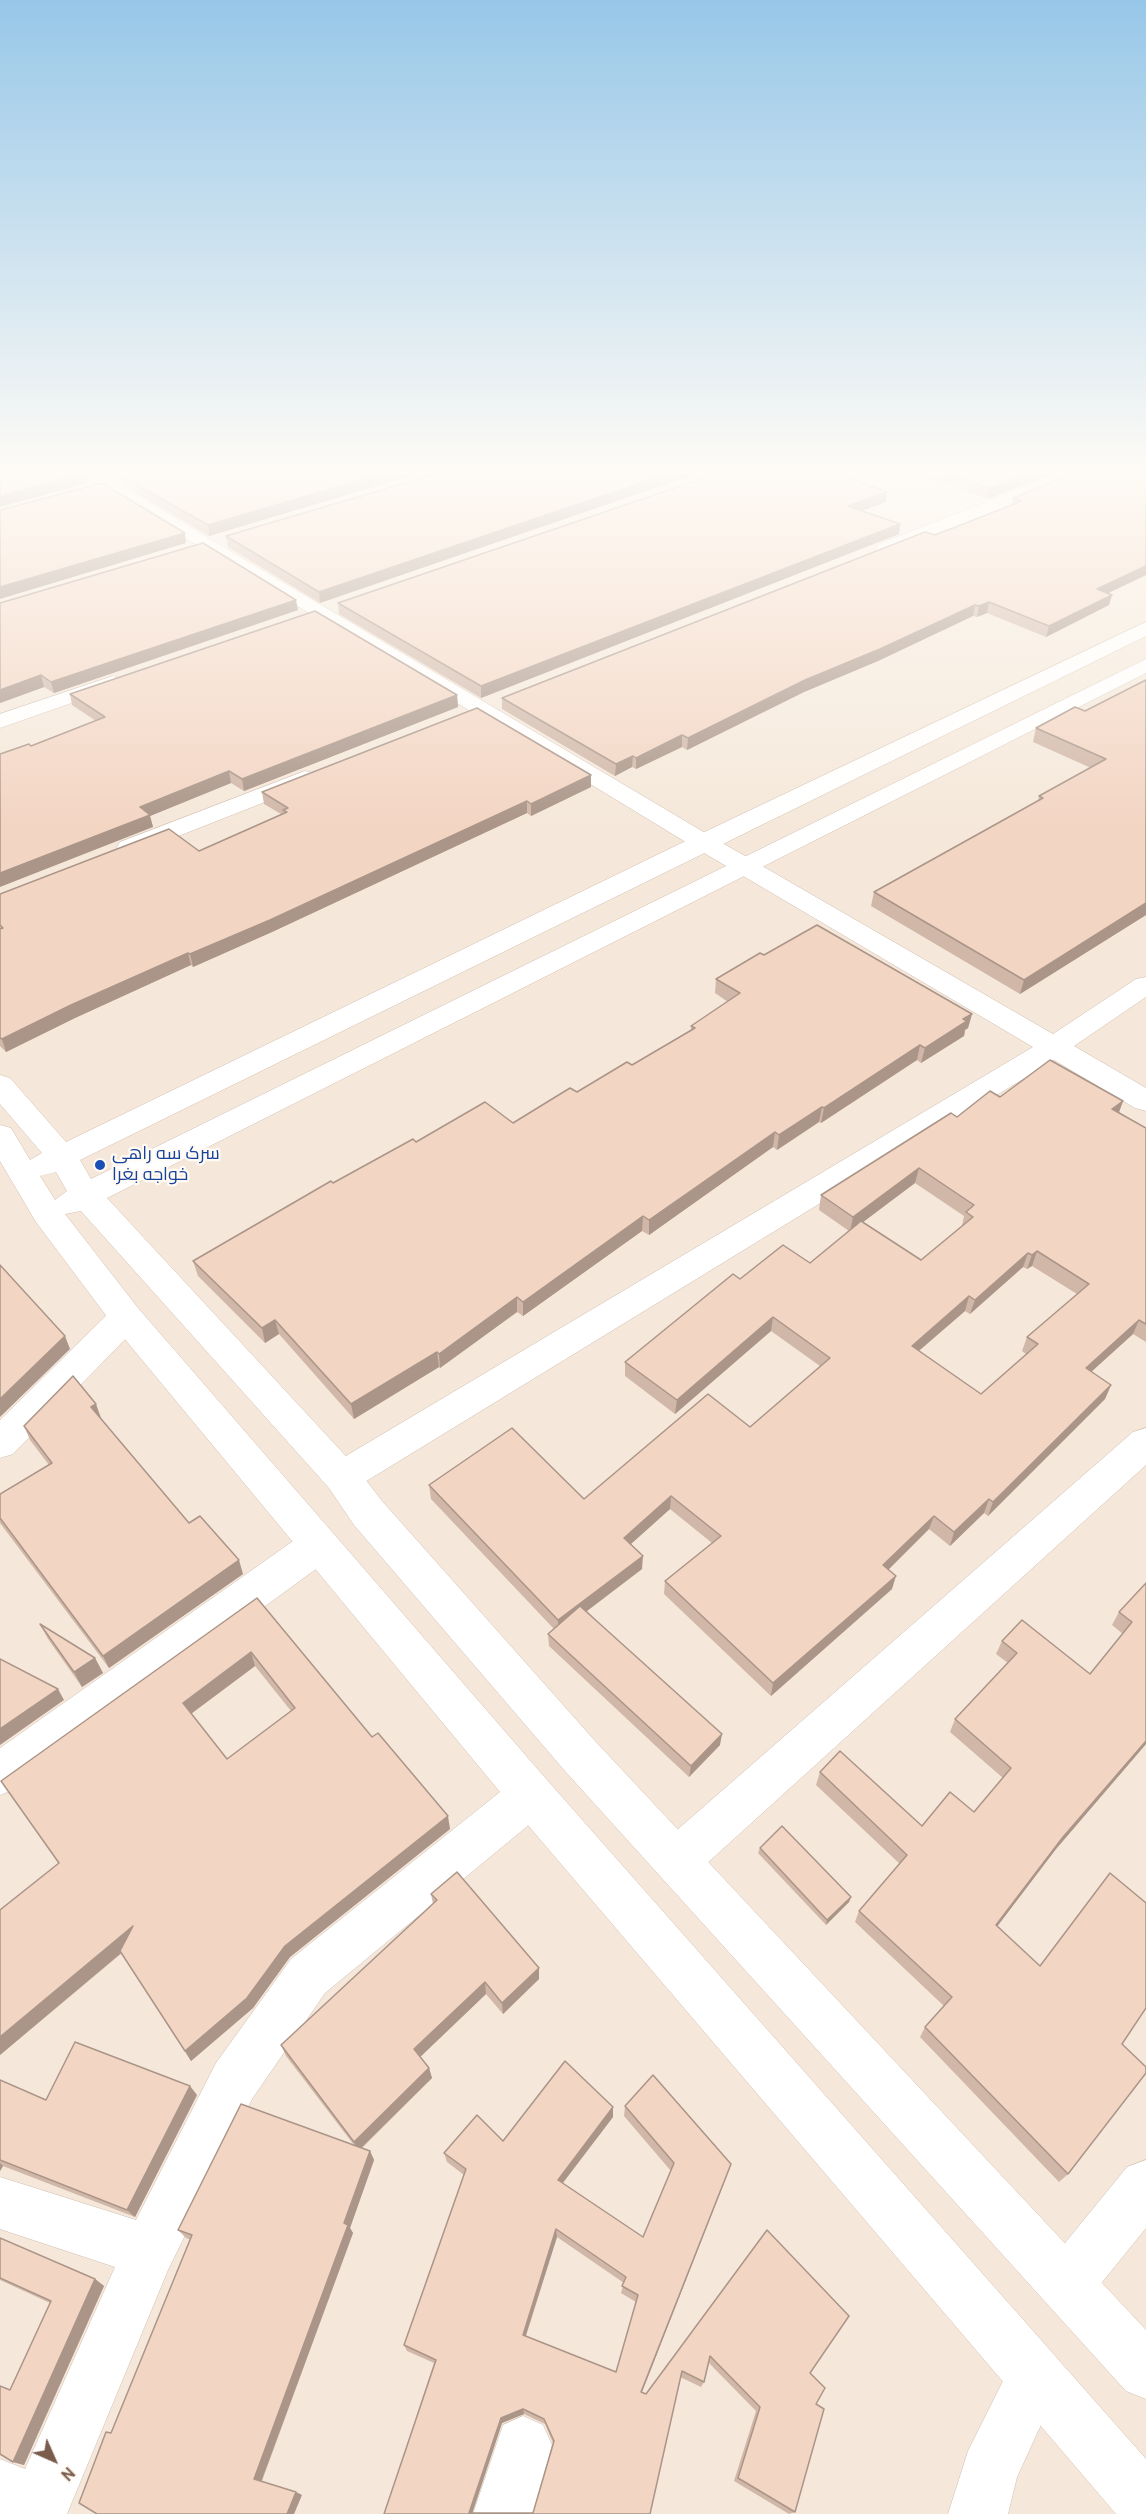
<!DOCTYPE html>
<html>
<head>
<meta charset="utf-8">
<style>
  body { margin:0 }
  #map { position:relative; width:1146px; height:2514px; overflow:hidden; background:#fdf6ec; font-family:Overpass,sans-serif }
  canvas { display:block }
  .north { position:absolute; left:24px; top:2430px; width:60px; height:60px; -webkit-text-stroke:4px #fffaf3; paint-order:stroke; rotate:135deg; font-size:16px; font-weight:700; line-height:24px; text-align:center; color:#7a5c4d }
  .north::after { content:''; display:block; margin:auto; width:21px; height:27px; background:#7a5c4d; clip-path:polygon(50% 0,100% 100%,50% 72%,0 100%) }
</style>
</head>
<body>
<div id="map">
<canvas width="1146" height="2514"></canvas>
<div class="north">N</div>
</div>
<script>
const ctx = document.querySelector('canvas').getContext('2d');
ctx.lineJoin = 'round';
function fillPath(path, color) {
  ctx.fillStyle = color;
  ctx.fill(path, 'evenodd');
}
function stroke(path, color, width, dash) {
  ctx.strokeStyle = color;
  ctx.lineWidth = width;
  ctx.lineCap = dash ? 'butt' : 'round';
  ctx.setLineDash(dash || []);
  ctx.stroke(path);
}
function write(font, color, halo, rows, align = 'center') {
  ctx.font = font + ' Overpass,Cairo,sans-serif';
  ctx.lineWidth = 4.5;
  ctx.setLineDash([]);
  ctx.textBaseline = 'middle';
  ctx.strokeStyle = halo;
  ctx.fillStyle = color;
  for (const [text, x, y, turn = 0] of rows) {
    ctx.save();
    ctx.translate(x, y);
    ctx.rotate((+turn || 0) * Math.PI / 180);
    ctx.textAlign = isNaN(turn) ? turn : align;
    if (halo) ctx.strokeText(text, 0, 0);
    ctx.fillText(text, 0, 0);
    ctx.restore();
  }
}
fillPath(new Path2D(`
  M0,475H1146V2514H0Z`), '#f5e8da');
const street = new Path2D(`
  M82,475H102L712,837L1053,1034L1136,979L1146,977V997L1074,1046L1146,1088V1111L1135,1108L1054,1060L355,1488L342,1493L329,1488L323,1477L329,1466L1033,1047L694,847Z
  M1056,475H1079L1077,479L891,552H879L876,548L879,544Z
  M113,676L120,678L124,682L120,686L0,728V714Z
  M305,771L313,773L317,778L313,783L138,852L129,854L120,852L117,847L120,842Z
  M126,1304L138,1308L143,1317L138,1326L13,1454L0,1458V1420L114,1308Z
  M1146,1428V1465L693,1876L677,1883L661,1876L654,1860L661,1844L1133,1432Z
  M317,1529L331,1534L337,1546L331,1558L15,1789L0,1795V1748L303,1534Z
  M531,1773L547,1780L553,1795L547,1810L325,1993L252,2099L168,2270L67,2514H0V2459L25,2469L115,2267L0,2229V2177L136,2220L216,2063L291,1959L515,1780Z
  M1146,2160V2228L1086,2302L1067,2310L1048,2302L1040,2283L1048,2264L1127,2167Z
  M1035,2349L1055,2357L1063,2377L1017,2477L1008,2514H948L968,2451L1015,2357Z
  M523,2416L543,2425L552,2445L533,2514H473L503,2425Z`);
const secondary = new Path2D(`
  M1146,622V636L80,1160L91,1179L1146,659V673L107,1198L355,1466L382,1501L595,1741L1146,2330V2399L1126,2391L565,1771L354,1525L329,1488L81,1211L65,1214L138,1308L547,1780L1146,2459V2514H1116L515,1810L114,1326L36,1222L0,1161V1125L11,1128L30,1160L42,1153L0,1104V1075L10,1078L66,1142L694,837ZM56,1172L67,1191L55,1200L40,1176Z`);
stroke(street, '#d1beb0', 1);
stroke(secondary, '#d6c0b0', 1);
fillPath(street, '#fff');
fillPath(secondary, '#fff');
fillPath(new Path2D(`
  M413,475L209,536L127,488L125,478Z
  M432,475L320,603L228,547L226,536Z
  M922,475H1049L988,499Z
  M1070,475L1146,575L1108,593L1112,595L1109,605L1046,637L987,613L977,617L973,616L878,661L804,692L687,750L682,747L636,769L632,767L615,776L502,709V698L935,535L1011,505L1013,498Z
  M887,492L886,502L862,511L900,524L899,534L481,698L339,614L338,603Z
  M0,603L298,610L54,693L44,687L0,703Z
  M1146,680V915L1020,994L871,906L874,892L1038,801L1039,796L1091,768L1033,742L1036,728L1085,711Z
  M70,694L457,695L458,707L244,791L231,783L150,816L153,827L31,746L96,721L72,705Z
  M591,787L531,816L527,813L272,932L193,967L191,965L75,1018L6,1052L0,1046V894L199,851L281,814L264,804L262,792Z
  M764,955L972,1014L968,1028L965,1030L964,1036L921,1063L917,1060L821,1123L819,1122L777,1150L773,1147L649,1235L642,1231L523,1316L517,1312L440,1368L439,1367L354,1419L279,1334L265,1343L198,1276L193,1261L333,1183L416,1142L513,1123L632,1065L691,1030V1026L728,1002L715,993L716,979Z
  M1000,1097L1123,1101L1119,1112L1146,1128V1342L1133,1334L1091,1372L1111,1385L1105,1399L988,1516L984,1513L950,1546L929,1529L889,1569L892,1589L771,1696L664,1594L665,1581L712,1543L670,1509L631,1544L642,1569L587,1611L720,1745L689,1777L549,1646L548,1634L554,1629L431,1499L429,1485L584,1499L750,1427L820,1366L771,1331L675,1414L625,1376V1362L740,1279L810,1263L849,1231L819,1210L821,1195L957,1117ZM915,1183L964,1216L962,1226L921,1260L862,1222ZM1032,1266L1077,1294L1027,1337L1022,1351L1026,1354L981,1394L919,1351L965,1311L970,1314L1023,1267L1027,1269Z
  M101,1418L100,1419L189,1523L243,1574L109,1668L0,1523V1494L49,1465L30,1440L24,1426Z
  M1146,1583V1744L1056,1849L997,1926L1122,2044L1068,2174L1059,2182L920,2037L925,2027L944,2006L855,1922L859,1911L900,1864L816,1785L820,1772L922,1826L974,1812L1003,1778L950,1732L955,1719L1008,1663L996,1654L1002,1641L1090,1674L1123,1634L1112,1625L1119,1612Z
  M257,1598L372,1737L450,1829L290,1957L253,2008L191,2061L122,1953L0,2055V1910L59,1864L1,1781ZM255,1666L291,1711L227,1759L191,1714Z
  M40,1624L95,1658L103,1673L82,1687L48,1639Z
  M760,1848L851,1897L849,1902L826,1925L758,1853Z
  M431,1894L539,1968V1979L503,2014L486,1994L420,2057L429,2068L432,2078L362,2148L370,2151L374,2160L350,2228L353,2233L262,2481L296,2492L302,2495L111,2433L191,2240L186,2238L178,2230L354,2145L286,2056L281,2045L433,1904Z
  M0,2080L46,2100L197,2095L135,2217L3,2166L0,2171Z
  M625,2106L731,2164L642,2392L646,2394L767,2230L810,2373L816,2404L795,2512L789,2514L734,2481L756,2411L709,2363L704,2382L701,2387L680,2377L650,2514H384L434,2363L407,2351L404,2345L464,2175L447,2162L444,2153L503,2141L613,2107V2117L563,2183L643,2237L671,2171L624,2116ZM557,2237L624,2283L621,2293L636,2302L616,2372L526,2336ZM524,2414L545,2424L553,2443L533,2513H472L502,2423Z
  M0,2238L95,2279L104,2286L24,2465L13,2462L10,2390L50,2303L0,2280Z`), '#d1b7a8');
fillPath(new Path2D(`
  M78,475H86L88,483L0,507V496Z
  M378,475H413L209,536L208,525Z
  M664,475H693L320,603L319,592Z
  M1026,475H1049L988,499L990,489Z
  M887,492L886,502L847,516L848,506Z
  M900,524L899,534L481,698V686Z
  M185,533L186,543L0,599V587Z
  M1146,566V575L1094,600L1097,589Z
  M1112,595L1109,605L1046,637L1049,626Z
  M296,600L298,610L54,693L51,682Z
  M989,602L987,613L977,617L979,606Z
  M975,605L973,616L878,661L804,692L687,750L688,738L805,680Z
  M41,675L44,687L0,703V690Z
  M457,695L458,707L244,791L242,779Z
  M682,735V747L636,769V758Z
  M633,756L632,767L615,776L616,764Z
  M229,771L231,783L150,816L153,827L0,887V873L140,807Z
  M591,775V787L531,816V804Z
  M527,801V813L272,932L193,967L190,954Z
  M1146,903V915L1020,994L1024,980Z
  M188,953L191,965L75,1018L6,1052L2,1039L71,1005Z
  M972,1014L968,1028L965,1030L964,1036L921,1063L925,1048Z
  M920,1045L917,1060L821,1123L824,1108Z
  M1123,1101L1118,1115L1112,1109Z
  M822,1107L819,1122L777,1150L779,1135Z
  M775,1132L773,1147L649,1235V1220Z
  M919,1168L915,1183L850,1232L853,1217Z
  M643,1216L642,1231L523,1316V1302Z
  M1037,1251L1032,1266L1027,1269L1032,1255Z
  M1028,1253L1023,1267L970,1314L975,1300Z
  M969,1296L965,1311L908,1360L912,1346Z
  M517,1297V1312L440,1368L439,1354Z
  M773,1317L771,1331L675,1414L677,1400Z
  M275,1320L279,1334L265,1343L262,1328Z
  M1139,1320L1133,1334L1080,1382L1086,1368Z
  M65,1336L70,1349L0,1417V1399Z
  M437,1352L439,1367L354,1419L351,1404Z
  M1111,1385L1105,1399L988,1516L993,1502Z
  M96,1404L101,1418L96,1421L91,1407Z
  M671,1496L670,1509L623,1551L624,1538Z
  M989,1499L984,1513L950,1546L954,1532Z
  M934,1516L929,1529L880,1578L883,1565Z
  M643,1556L642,1569L558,1633V1620Z
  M239,1560L243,1574L109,1668L103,1656Z
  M896,1576L892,1589L771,1696L773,1683Z
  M251,1652L255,1666L188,1716L183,1703Z
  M95,1658L103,1673L82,1687L74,1672Z
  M58,1689L64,1700L0,1745V1729Z
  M722,1734L720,1745L689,1777L691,1766Z
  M1146,1741V1744L1056,1849L990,1936L996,1925L1063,1837Z
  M448,1816L450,1829L290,1957L253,2008L191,2061L185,2051L285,1946Z
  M851,1897L849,1902L826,1925L827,1920Z
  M133,1926L140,1937L0,2055V2037Z
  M539,1968V1979L503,2014L502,2003Z
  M485,1982L486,1994L417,2060L414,2049Z
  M429,2068L432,2078L358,2151L354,2142Z
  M190,2086L197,2095L135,2217L127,2210Z
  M613,2107V2117L558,2189V2180Z
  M370,2151L374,2160L350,2228L353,2233L261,2482L254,2479Z
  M0,2163L3,2166L0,2171Z
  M731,2164L728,2173L640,2397L641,2392Z
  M556,2229L557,2237L524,2341L523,2335Z
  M95,2279L104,2286L24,2465L13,2462Z
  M523,2409L524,2414L502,2423L472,2514L469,2513L501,2418Z
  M296,2492L302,2495L294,2514H287Z`), '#aa9588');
const building = new Path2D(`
  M0,475H78L0,496Z
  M135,475H378L208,525L125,478Z
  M432,475H664L319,592L226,536Z
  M713,475H840L887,492L848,506L900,524L481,686L338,603Z
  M951,475H1026L990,489Z
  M1070,475H1146V566L1097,589L1112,595L1049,626L989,602L979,606L975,605L880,649L805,680L688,738L682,735L636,758L633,756L616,764L502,698L925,532L935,535L1022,501L1013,498Z
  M102,483L185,533L0,587V510Z
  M203,543L296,600L51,682L41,675L0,690V603Z
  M315,611L457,695L242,779L229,771L140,807L150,815L0,873V754L29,744L31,746L105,717L70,694Z
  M1146,680V903L1024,980L874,892L1043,798L1039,796L1106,759L1036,728L1075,707L1085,711Z
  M477,708L591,775L531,804L527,801L270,920L190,954L188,953L71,1005L2,1039L0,1038V929L3,928L0,925V894L169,829L199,851L287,812L283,810L288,808L262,792Z
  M817,925L972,1014L963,1019L967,1021L925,1048L920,1045L824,1108L822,1107L779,1135L775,1132L649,1220L643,1216L523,1302L517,1297L439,1354L437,1352L351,1404L275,1320L262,1328L193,1261L331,1181L333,1183L413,1139L416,1142L485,1102L513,1123L570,1088L577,1092L627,1062L632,1065L695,1028L691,1026L740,993L716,979L760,953L764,955Z
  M1050,1060L1123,1101L1112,1109L1146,1128V1324L1139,1320L1086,1368L1111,1385L993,1502L989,1499L954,1532L934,1516L883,1565L896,1576L773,1683L665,1581L721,1536L671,1496L624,1538L643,1556L558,1620L429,1485L512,1428L584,1499L708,1394L750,1427L830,1358L773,1317L677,1400L625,1362L733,1274L740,1279L783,1245L810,1263L861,1221L921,1260L973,1217L966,1212L974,1205L919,1168L853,1217L821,1195L951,1113L957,1117L990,1091L1000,1097ZM1037,1251L1089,1284L1027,1337L1038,1344L981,1394L912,1346L969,1296L975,1300L1028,1253L1032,1255Z
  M0,1265L65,1336L0,1399Z
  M73,1376L96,1404L91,1407L189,1523L200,1516L239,1560L103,1656L0,1518V1494L52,1463L24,1426Z
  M1146,1583V1741L1063,1837L996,1925L1040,1966L1110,1873L1146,1903V2008L1122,2044L1146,2067V2073L1068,2174L925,2027L952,1997L859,1911L907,1855L820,1772L840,1751L922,1826L950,1792L974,1812L1011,1768L955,1719L1017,1653L1002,1641L1022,1620L1090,1674L1132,1622L1119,1612Z
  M257,1598L372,1737L378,1733L448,1816L285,1946L247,1998L185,2051L120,1951L133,1926L0,2037V1910L59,1863L1,1781ZM251,1652L295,1708L227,1759L183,1703Z
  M580,1606L722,1734L691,1766L548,1634Z
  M40,1624L95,1658L74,1672Z
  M0,1659L58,1689L0,1729Z
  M782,1826L851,1897L827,1920L760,1848Z
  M457,1872L539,1968L502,2003L485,1982L414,2049L429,2068L354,2142L281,2045L437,1900L431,1894Z
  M75,2042L190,2086L127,2210L0,2160V2080L46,2100Z
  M565,2061L613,2107L558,2180L643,2237L674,2163L625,2106L653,2075L731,2164L641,2392L646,2394L767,2230L849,2316L810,2373L825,2388L816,2404L824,2409L795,2512L738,2478L760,2407L710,2356L704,2382L682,2371L650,2514H384L436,2360L404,2345L466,2169L444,2153L477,2115L503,2141ZM556,2229L626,2277L622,2286L638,2295L616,2372L523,2335ZM523,2409L544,2419L554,2441L533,2513H469L501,2418Z
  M241,2104L370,2151L344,2223L348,2225L254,2479L296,2492L287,2514H97L79,2503L106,2432L111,2433L192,2235L178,2230Z
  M0,2238L95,2279L13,2462L0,2454V2386L10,2390L51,2301L0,2278Z`);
fillPath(building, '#f3d5c3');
stroke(building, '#aa9588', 1.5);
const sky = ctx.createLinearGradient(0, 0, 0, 827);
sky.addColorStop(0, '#97c7e8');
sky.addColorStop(0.57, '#fefbf6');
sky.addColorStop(1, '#fefbf600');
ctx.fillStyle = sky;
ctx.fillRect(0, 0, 1146, 827);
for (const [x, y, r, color] of [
  [100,1165,6,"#1a4fb4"]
]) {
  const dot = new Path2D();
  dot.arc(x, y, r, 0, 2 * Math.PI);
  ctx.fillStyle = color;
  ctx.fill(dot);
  stroke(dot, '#fffaf3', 2);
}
write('18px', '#164399', '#fffaf3', [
  ["سرک سه راهی",112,1155],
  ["خواجه بغرا",112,1176]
], 'left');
</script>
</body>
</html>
